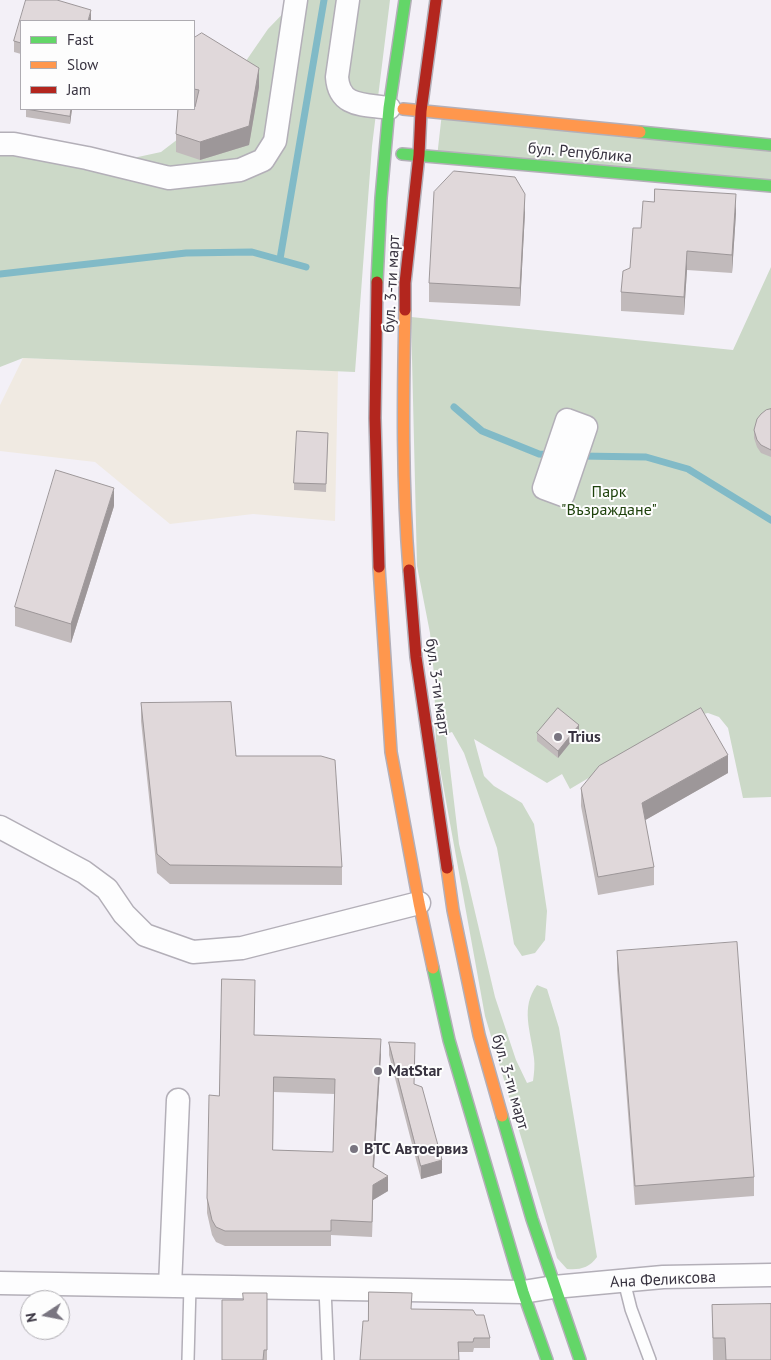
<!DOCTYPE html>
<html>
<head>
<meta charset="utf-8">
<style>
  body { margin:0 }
  #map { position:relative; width:771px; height:1360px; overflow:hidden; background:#f3f0f7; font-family:"PT Sans",sans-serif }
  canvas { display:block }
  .legend { position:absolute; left:20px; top:20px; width:175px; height:90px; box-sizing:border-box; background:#fdfdfd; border:1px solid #aeacb1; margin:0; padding:6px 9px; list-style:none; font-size:15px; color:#383340 }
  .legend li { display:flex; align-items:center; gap:10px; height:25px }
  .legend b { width:25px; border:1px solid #aeacb1 }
  .north { position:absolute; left:20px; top:1290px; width:50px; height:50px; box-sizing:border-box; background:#fdfdfd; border:1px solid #aeacb1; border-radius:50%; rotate:259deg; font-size:14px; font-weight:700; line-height:20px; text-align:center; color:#383340 }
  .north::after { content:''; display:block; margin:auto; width:18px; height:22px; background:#797580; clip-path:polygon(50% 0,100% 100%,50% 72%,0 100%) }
</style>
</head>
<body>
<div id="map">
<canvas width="771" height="1360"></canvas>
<ul class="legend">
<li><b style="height:6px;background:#63d668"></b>Fast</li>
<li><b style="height:6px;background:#ff974d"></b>Slow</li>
<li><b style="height:6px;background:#b3261e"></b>Jam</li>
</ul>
<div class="north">N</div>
</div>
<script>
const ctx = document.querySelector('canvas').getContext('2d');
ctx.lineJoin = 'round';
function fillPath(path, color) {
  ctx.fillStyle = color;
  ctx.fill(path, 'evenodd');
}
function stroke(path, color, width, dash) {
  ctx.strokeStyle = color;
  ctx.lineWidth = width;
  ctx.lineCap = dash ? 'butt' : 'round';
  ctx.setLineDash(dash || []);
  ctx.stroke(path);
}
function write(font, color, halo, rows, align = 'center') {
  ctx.font = font + ' "PT Sans",sans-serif';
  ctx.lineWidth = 4;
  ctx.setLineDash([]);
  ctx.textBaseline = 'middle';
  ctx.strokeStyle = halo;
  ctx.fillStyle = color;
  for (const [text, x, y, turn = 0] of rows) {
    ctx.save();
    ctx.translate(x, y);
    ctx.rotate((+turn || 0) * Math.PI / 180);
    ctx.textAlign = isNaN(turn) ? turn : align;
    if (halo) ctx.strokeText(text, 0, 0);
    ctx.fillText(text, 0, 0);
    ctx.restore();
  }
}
fillPath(new Path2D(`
  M23,358L338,371L335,521L253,514L170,524L95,462L0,451V405Z`), '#f0eae2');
fillPath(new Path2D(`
  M296,0H390L372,146L355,372L23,358L0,367V137L101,165L161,152L208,116L268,29Z
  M442,113L771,145V186L437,157Z
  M771,267V797L743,798L728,728L719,717L708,713L693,716L570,789L562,774L547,783L474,739L484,776L494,786L522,803L534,824L547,911L545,940L535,953L522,956L514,944L497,848L464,753L452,732L446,734L459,844L495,997L516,1060L527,1083L533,1081C534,1074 535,1065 534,1058C531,1031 520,1008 537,985L547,989L559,1028L597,1257C589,1268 580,1270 567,1269L557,1258L485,1016L436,746L434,675L430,633L417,566L411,317L733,350Z`), '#ccd9c8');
stroke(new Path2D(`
  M280,259L324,0
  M0,274L186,253L252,252L306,267
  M454,407L482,431L539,454L553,455
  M579,456L646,457L688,469L771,520`), '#81bac7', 7);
const lane = new Path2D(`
  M624,1281L631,1309L650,1360
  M325,1288L328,1360
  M188,1360L190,1286`);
const street = new Path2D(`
  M348,0L337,77C339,108 365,104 389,108
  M0,144H14L87,158L169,178L240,170L263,160L275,141L296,0
  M567,420L586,427L563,495L544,488Z
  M0,827L84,872L107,889L124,914L145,935L193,952L242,948L419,903
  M0,1283L523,1292L554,1287L663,1277L771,1275
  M170,1286L178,1100`);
const fast = new Path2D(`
  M640,132L771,145
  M402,154L771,186
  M377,282L381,198L389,108L405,0
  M433,968L449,1040L523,1292L547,1360
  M502,1116L532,1219L580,1360`);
const slow = new Path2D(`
  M403,109L640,132
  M405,310C403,397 402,483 409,570
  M379,567L391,752L419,903L433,968
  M447,868L453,910L479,1035L502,1116`);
const jam = new Path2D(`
  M377,282L375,418L379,567
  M405,310V283L419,155L421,111L436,0
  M409,570L416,657L447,868`);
stroke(lane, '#b3afb8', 14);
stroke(street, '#b3afb8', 25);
stroke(fast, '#b3afb8', 14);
stroke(slow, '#b3afb8', 14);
stroke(jam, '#b3afb8', 14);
stroke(lane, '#fdfdfe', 11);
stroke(street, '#fdfdfe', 22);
stroke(fast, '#63d668', 11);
stroke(slow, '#ff974d', 11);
stroke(jam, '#b3261e', 11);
fillPath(new Path2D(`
  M21,21V54L14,52V41Z
  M194,38L259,87L249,145L200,160L176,152V134L194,109Z
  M26,109H72L70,124L26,117Z
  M525,212L520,306L429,302V283Z
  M736,213L732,273L687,270L684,315L621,311V292L630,268L641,228Z
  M771,409V457L761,453L757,447L754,438V430Z
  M328,433L326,492L294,490V483Z
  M114,506L71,643L15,626V607Z
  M141,703L236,756L342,867V885L170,884L157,873L141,721Z
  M579,732L558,758L537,741V733Z
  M728,773L645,820L654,867V885L598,895L581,806V788Z
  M617,951L754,1177V1196L635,1205L617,970Z
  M255,995L254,1035L381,1054L374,1168L388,1191L373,1200L372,1237L331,1235V1246H225L216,1242L212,1235L207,1213V1198L219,1096ZM274,1092L335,1094L333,1152L273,1150Z
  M389,1042L415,1055L414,1084L442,1173L421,1179L389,1055Z
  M267,1293V1360H222L243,1300Z
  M712,1305L771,1360H713Z
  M412,1309L490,1338V1348H474L473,1352H459L368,1321Z`), '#c1babb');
fillPath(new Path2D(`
  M91,10V21H88Z
  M259,68V87L249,145L200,160V142Z
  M71,109H72L70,124V116Z
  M525,194V212L520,306V288Z
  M736,194V213L732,273V255Z
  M687,251V270L684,315V297Z
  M114,488V506L71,643V624Z
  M579,725V732L558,758V751Z
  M728,755V773L642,822V803Z
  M381,1039V1054L373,1182V1167Z
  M442,1160V1173L421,1179V1166Z
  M388,1176V1191L373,1200L372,1237L373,1185Z`), '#9d9799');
const building = new Path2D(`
  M26,0H57L91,10L88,21H21V43L14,41Z
  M202,33L259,68L249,126L200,142L176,134L178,109H194V107H195L199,90L194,89V38Z
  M26,109H71L70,116Z
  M454,171L515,177L525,194L520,288L429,283L434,192Z
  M655,189L736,194L732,255L687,251L684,297L621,292L623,271L630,268L633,228H641L643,201L654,202Z
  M771,409V450L761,445L757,440L754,430L757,419L761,414L766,410Z
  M297,431L328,433L326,484L294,483Z
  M56,470L114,488L71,624L15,607Z
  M231,702L236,756H321L335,760L342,867L170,865L157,854L141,703Z
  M558,708L579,725L558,751L537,733Z
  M701,708L728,755L642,803L654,867L598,877L581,788L599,766Z
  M737,942L754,1177L635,1186L617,951Z
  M222,979L255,980L254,1035L381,1039L373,1167L388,1176L373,1185L372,1222L331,1220V1231H225L216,1227L212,1220L207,1198L209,1095L219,1096ZM274,1077L335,1079L333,1152L273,1150Z
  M389,1042L415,1043L414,1084L422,1087L442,1160L421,1166Z
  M369,1292L412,1293L411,1309L473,1310L476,1315H484L490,1338H474L473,1342H458L459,1360H360L363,1321H368Z
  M243,1293H267V1350H264L263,1360H222V1300H243Z
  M771,1304V1360H726L725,1338H713L712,1305Z`);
fillPath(building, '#e0d8da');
stroke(building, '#9d9799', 1);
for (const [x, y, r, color] of [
  [558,737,5,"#797580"],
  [378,1071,5,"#797580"],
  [354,1149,5,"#797580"]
]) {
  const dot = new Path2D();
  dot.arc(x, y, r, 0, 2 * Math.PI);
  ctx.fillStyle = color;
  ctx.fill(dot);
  stroke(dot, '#fdfdfd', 2);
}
write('16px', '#383340', '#fdfdfd', [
  ["бул. Република",580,153,5],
  ["бул. 3-ти март",392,284,-87],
  ["бул. 3-ти март",437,687,82],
  ["бул. 3-ти март",510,1082,74],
  ["Ана Феликсова",663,1280,-3]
]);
write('16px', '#1e420c', '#fdfdfd', [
  ["Парк",609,492],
  ["\"Възраждане\"",609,510]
]);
write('bold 16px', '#383340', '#fdfdfd', [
  ["Trius",568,737],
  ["MatStar",388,1071],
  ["ВТС Автоервиз",364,1149]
], 'left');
</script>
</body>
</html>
